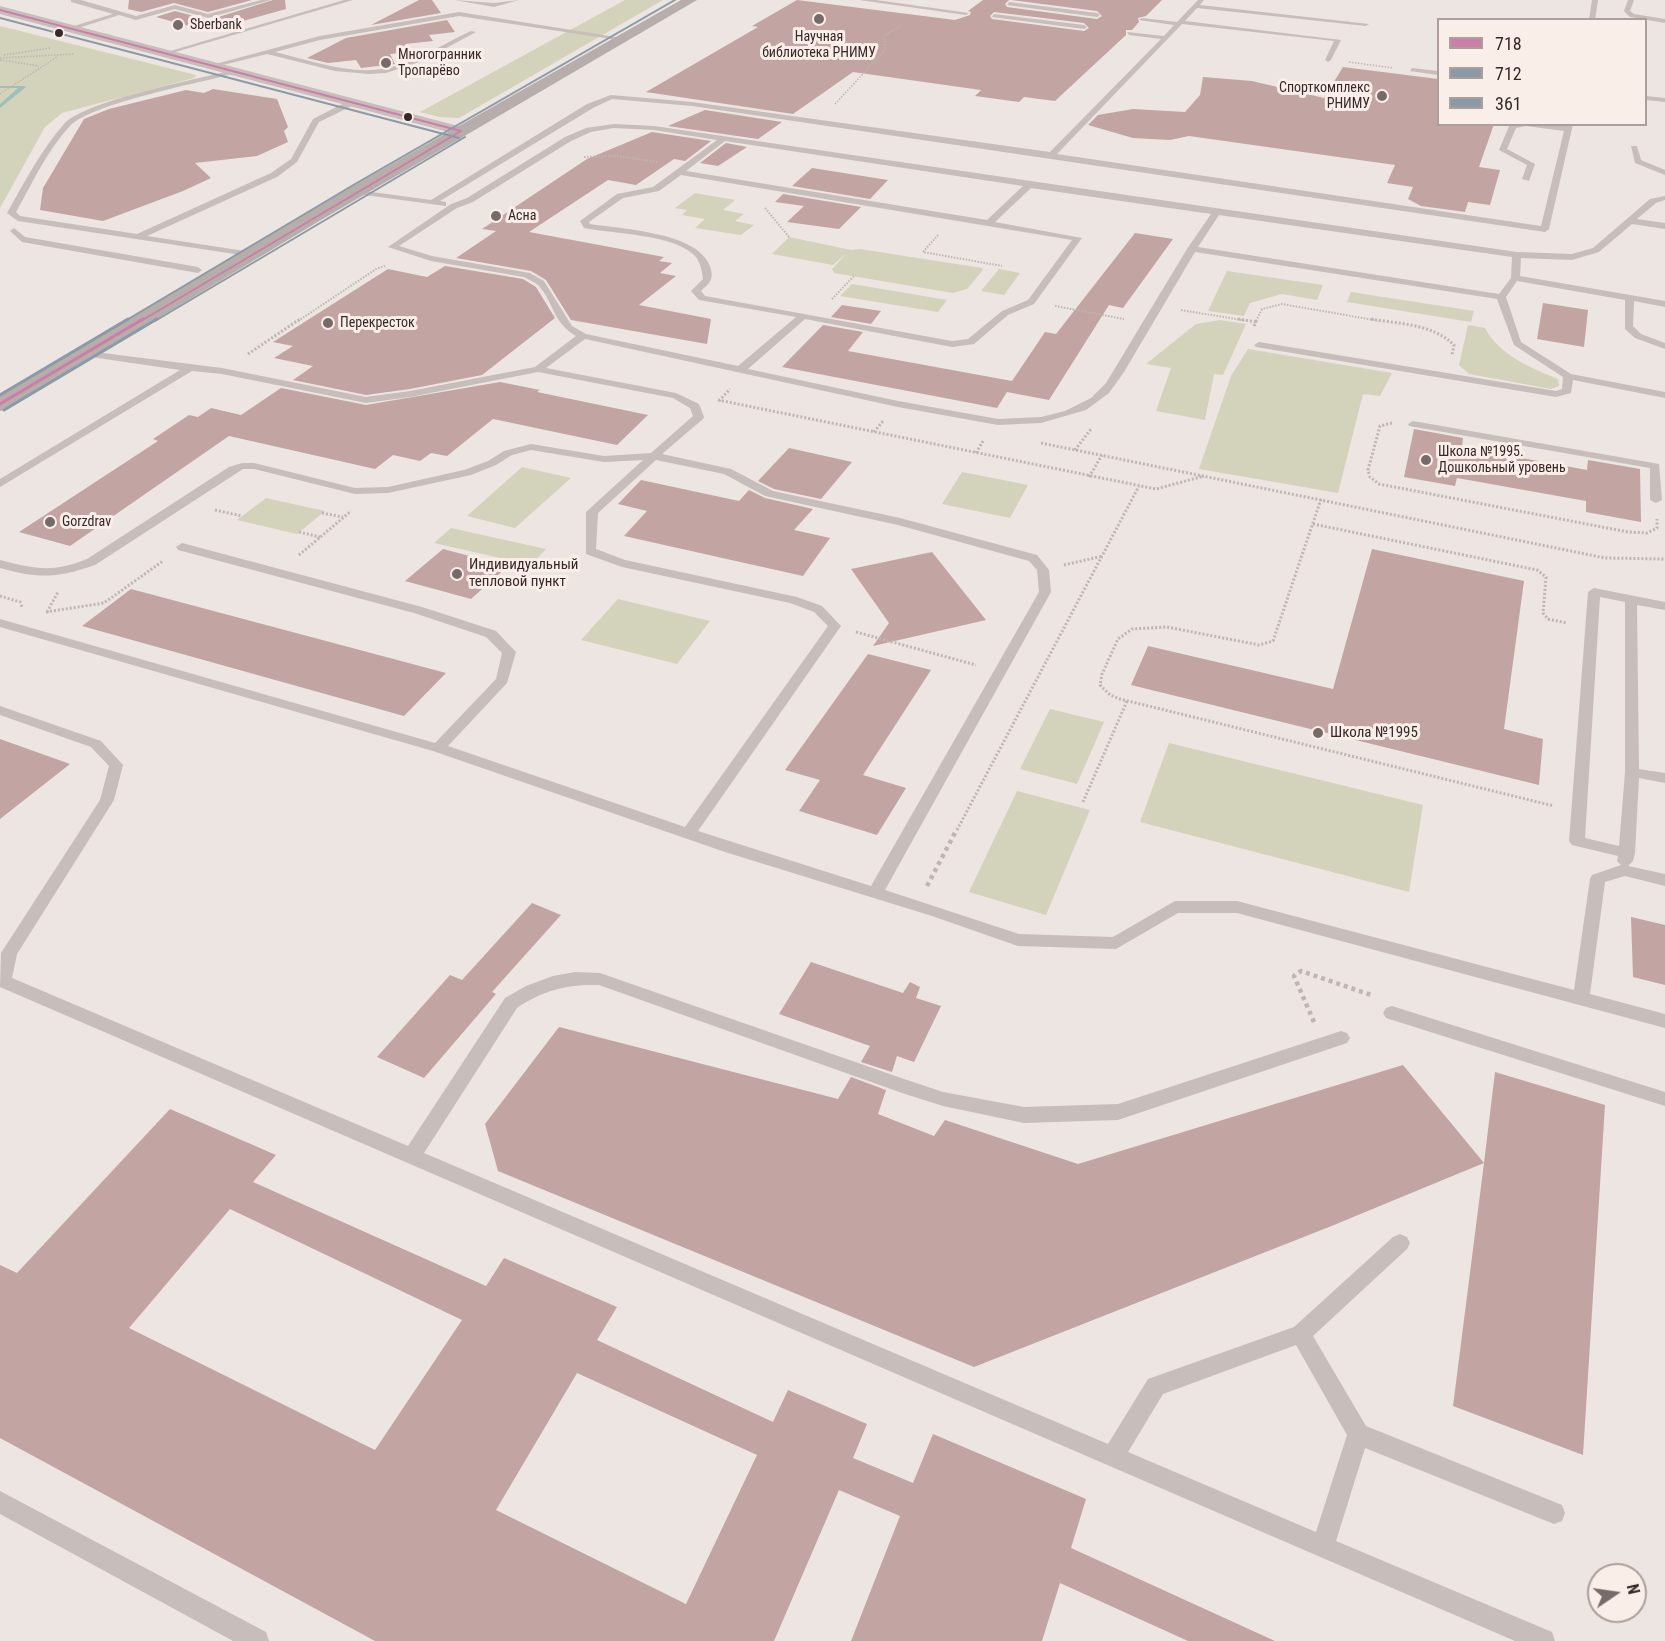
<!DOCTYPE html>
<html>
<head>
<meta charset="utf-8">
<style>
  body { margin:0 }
  #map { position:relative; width:1665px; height:1641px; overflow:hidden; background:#ede5e1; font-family:"Roboto Condensed",sans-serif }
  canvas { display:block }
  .legend { position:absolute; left:1437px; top:18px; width:210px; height:108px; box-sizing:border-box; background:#faeee8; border:2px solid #ac9f9b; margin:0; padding:8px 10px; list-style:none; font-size:18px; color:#382928 }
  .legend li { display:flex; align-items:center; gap:12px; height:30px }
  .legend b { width:30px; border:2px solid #ac9f9b }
  .north { position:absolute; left:1587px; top:1563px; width:60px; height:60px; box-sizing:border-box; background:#faeee8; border:2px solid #ac9f9b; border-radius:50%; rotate:77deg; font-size:16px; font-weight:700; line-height:24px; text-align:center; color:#382928 }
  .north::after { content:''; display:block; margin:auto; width:21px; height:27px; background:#776b69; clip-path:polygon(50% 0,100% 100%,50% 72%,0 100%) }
</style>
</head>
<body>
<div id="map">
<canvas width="1665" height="1641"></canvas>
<ul class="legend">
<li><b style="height:8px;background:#cd7ea8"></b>718</li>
<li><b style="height:8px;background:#8b9aa9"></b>712</li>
<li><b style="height:8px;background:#8b9aa9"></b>361</li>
</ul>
<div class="north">N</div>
</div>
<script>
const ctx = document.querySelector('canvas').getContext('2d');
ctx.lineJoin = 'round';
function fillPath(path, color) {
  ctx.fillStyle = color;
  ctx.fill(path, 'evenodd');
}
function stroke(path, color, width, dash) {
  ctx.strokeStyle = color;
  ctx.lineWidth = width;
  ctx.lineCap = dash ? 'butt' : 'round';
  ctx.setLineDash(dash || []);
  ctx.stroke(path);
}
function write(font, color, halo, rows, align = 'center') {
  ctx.font = font + ' "Roboto Condensed",sans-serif';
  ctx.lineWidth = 6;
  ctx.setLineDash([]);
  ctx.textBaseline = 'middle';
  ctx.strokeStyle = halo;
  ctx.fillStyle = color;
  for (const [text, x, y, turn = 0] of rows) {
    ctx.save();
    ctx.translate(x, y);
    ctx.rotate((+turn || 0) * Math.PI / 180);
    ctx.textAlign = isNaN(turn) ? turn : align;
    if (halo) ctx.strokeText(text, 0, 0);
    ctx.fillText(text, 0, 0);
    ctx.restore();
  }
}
fillPath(new Path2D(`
  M625,0H663L459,118L439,117L420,112Z
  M0,26L196,75L194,78L62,113L45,127L0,208Z
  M695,193L735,200L723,210L744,214L735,221L754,225L741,235L695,228L705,219L682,215L687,210L675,208Z
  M789,237L851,250L860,249L982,268L983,270L967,289L953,293L834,273L832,269L847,253L833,265L772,254Z
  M999,269L1020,273L1004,295L981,291Z
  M1227,271L1323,285L1317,300L1282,294L1250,303L1244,316L1208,311Z
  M852,284L947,300L938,312L840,296Z
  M1351,292L1474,311L1471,322L1347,302Z
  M1220,320L1246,324L1223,375L1214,374L1205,420L1156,411L1171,368L1146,364L1196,324Z
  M1468,325L1485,328C1499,355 1531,368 1558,379L1559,386L1551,389L1469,374L1459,365Z
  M1248,349L1392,373L1380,396L1363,394L1338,493L1199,469L1231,376Z
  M522,467L571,478L515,528L467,516Z
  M962,472L1028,485L1010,518L942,504Z
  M266,498L325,511L297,534L237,520Z
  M451,528L546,549L531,565L434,543Z
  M618,599L710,621L677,664L581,640Z
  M1050,709L1104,722L1077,784L1020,769Z
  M1169,743L1423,805L1409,892L1140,822Z
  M1017,791L1090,810L1046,915L969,892Z`), '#d3d2ba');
fillPath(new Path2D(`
  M0,86H24L26,87L0,108V104L18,88H0Z`), '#9cc1b9');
fillPath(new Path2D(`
  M129,0H252L208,12L174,3L141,12L128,9Z
  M273,0H285L286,9L207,31L156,17L175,11L209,20Z
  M419,0H432L441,13L371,25Z
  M797,0L955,20L970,15L971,12L968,11L983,0H1009L1005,4L1007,7L1097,19L1102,16L1097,11L1011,0H1162L1146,16L1138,18L1139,22L1132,30H1126V35L1055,101L1024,97L1019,102L975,96L981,90L853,72L793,114L646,92L758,27L752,26ZM994,12L1084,23L1089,28L1084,31L992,19L990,16Z
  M447,20L455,32L429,35L433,41L405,44L410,52L390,54L395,64L361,68L356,60L328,63L307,58L346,38Z
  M1343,67L1438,79V124H1494L1479,167L1500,170L1490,205L1468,202L1465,212L1421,206L1408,199L1413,187L1387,183L1395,165L1189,136L1170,140L1133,138L1088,125L1098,115L1133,109L1185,112L1200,95L1203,77L1252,81L1324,98Z
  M213,89L277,99L288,127L284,131L288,142L257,156L195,163L211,178L183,191L103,221L40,210L43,188L84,119L109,109L186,90L204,93Z
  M705,110L782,122L758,139L668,126Z
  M652,132L711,141L685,161L674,159L636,185L608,180L529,232L664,257L659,261L672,263L660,273L676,276L639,305L711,319L707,344L571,320L546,280L531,271L456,258L496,231L482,229L587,159Z
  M726,143L747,147L718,166L700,163Z
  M812,168L888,180L870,199L792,186Z
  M783,194L861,207L839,229L787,222L804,206L775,202Z
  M1135,233L1173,239L1123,308L1109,305L1049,400L1007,392L997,408L782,367L823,325L863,332L848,351L1012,381L1045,332L1056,334Z
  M445,266L523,279L536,287L555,318L482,375L410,389L366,395L293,380L313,366L274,358L293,346L273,342L388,269L427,277Z
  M1543,303L1588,310L1584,347L1537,339Z
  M842,305L881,311L871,324L831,317Z
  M500,382L540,390L537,392L648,415L617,445L493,419L447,456L431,453L420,461L393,455L375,469L229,436L70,546L19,532L158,441L153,439L189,415L198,417L211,408L241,415L281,388L366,405Z
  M1414,429L1463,438L1462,447L1587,470L1588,460L1640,469L1641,522L1586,512V501L1457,478L1455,486L1404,477Z
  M789,448L852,462L821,499L774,489L758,481Z
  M641,480L739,501L749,490L765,498L813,509L794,530L830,538L803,576L624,536L647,511L618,504Z
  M443,549L508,566L471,599L405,581Z
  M1372,549L1524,581L1504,729L1543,739L1539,785L1131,685L1148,646L1333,689Z
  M932,552L986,620L873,646L889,623L851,569Z
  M131,589L446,673L404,716L82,626Z
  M868,654L931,670L863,775L906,788L877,835L799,811L820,780L785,770Z
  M0,739L70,764L0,819Z
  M532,903L561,915L492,992L496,994L424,1078L377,1057L450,975L462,980Z
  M1631,917L1665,925V985L1633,977Z
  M811,962L903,993L910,982L920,987L916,998L941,1006L914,1062L897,1056L892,1072L861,1062L870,1046L779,1014Z
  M559,1027L838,1099L851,1077L886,1090L878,1114L934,1136L945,1120L1078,1164L1403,1065L1484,1163L1495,1072L1605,1105L1583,1455L1453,1406L1484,1163L1329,1227L974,1367L498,1171L485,1124Z
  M170,1109L276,1155L253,1182L486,1286L504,1258L617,1307L597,1340L773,1422L788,1390L867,1424L853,1458L913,1483L933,1434L1086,1499L1071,1548L1275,1641H1188L1060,1583L1042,1641H851L900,1516L839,1490L774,1641H375L0,1438V1265L17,1273ZM230,1209L462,1320L375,1450L129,1328ZM577,1373L757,1455L686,1604L496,1510Z`), '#c2a4a2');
stroke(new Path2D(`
  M4,55L50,48
  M0,58L74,54
  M0,60L39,66
  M1349,62L1393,68
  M0,94L57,57
  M835,104L885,50L884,36L902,25`), '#c0b5b2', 1.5, [1.5, 1.5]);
stroke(new Path2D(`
  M584,157L617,156L657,162
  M765,208L789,237
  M938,235L923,252L1002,266
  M832,299L854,276
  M1055,306L1124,319
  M1181,310L1248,321
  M298,321L376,269L385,266
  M1256,321L1262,309L1282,304L1380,321`), '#c0b5b2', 2, [1.5, 1.5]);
stroke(new Path2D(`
  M1238,319L1256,322
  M1371,319C1400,324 1433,324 1454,345L1452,355
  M1254,326L1257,319
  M248,354L300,319
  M718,400L1156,489L1204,476
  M719,401L730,389
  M1392,423L1380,426L1368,470L1370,477L1379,484L1628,532L1647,533L1657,528V519
  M874,432L883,421
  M1041,443L1605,558L1665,559
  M1075,450L1091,429
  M976,453L983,441
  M1089,477L1102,455
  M1321,499L1273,641L1259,645L1167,627L1132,629L1118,639L1102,674L1100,685L1110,695L1120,699L1554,806
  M215,510L242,516
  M322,513L343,517
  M1313,524L1537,570L1546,577L1543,613L1548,619L1567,623
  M299,532L320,537
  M299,555L351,511
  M1064,565L1103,556
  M0,596L20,602L22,607
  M46,612L104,603L163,561
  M47,612L58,592
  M856,632L976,665
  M1083,802L1127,701
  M957,830L1139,486`), '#c0b5b2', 3, [2, 2]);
stroke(new Path2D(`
  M927,886L957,829
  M1314,1022L1294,976L1301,971L1374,996`), '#c0b5b2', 4.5, [4, 4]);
fillPath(new Path2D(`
  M71,0H81L136,16L175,5L208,14L261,0H271L208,18L175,9L136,20L119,15L69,31L67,28L113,14L71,2Z
  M344,0H353L165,55L160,54Z
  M454,0L494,3L519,0L494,7Z
  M859,0H876L969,13L966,15Z
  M1198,0H1204L1200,5L1369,24L1366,26L1197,8L1185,21L1341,40L1331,60L1328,62L1325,60L1334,41L1182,24L1057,154L1541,226L1564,131L1526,126L1516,128L1507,149L1535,164L1529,181L1522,179L1527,165L1499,150L1510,124L1565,126L1573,124L1549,229L1545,232L692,106L612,99L593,108L440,201L446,202V206L357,194L353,192L357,190L431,200L587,104L611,95L692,102L1050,152L1161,39L1129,35L1127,32L1164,36L1174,25L1139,20L1142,18L1177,22Z
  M1592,0H1598L1595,20H1589Z
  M1628,0H1634L1630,11L1634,14L1665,19V23L1630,17L1624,11Z
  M1009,2L1097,13L1100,15L1097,17L1007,5Z
  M459,12L628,39L625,41L459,16L320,40L275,52C314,61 359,79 399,65C424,57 447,42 471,31L476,32L422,61L386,73L369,74L335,71L267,54L211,68L208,66L320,36Z
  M994,14L1084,25L1087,27L1084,29L992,17Z
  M1412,68L1438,71V75L1410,71Z
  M234,70L236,73C200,83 92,103 70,126C47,150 32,184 16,212L20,216L137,234L271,173L291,159L313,119L350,100H356V104L319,122L297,162L277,177L147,236L251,252L255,255L254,257L18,221L7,213C24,183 41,150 64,124C86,100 198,79 234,70Z
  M1646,96L1665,98V102L1646,100Z
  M614,124L654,126L1517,252L1572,254L1593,248L1650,199L1665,196V200L1656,203L1637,219L1665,223V229L1632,224L1599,252L1572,260L1521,258L1520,276L1665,301V307L1634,301L1633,326L1641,334L1665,343V349L1635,338L1625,329V300L1517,281L1506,297L1521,342L1571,374L1665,392V398L1573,380L1571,393L1556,397L1256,347L1254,345L1259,342L1556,391L1562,389L1563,377L1514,345L1497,299L1195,252L1124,372L1109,393L1086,410L1041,423L998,425L898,407L585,339L546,368L676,393L699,404L704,417L703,419L662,454L731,469L773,491L900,518L1037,555L1049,570L1051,592L885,890L1019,934L1113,937L1175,901H1237L1574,990L1590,879L1592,875L1621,865L1617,861L1618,856L1572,845L1569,841L1588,592L1594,588L1665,602V610L1637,605L1639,769L1665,773V783L1639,778L1635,853L1633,861L1628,866L1665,874V886L1625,876L1605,882L1590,994L1665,1014V1028L1237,913H1178L1116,949L1018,946L932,916L725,852L433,751L0,627V619L435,743L496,679L502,653L486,637L414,613L178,550L176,547L182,543L422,607L496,631L516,652L507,683L448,746L685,827L828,626L814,612L790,603L622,567L586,554V512L643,460L604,462L531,450L512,455L496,465L471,475L388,493L355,494L254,469H243L95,565C58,578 38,579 0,568V560C35,569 52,573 87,559L229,467L242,463H254L355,488L388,487L464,470L488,461L504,451L531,444L604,456L651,453L693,416L690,408L673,398L538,372L410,397L366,403L222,374L192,371L0,487V479L180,370L84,356L82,354L87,351L222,368L366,397L410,391L535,367L576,336C552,322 554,302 538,285C534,282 528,279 524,277L431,261L388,247L451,204L467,198L565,137L586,128ZM614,128L654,130L717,140L653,187L617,194L580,221L584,228C613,234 676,234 696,257C701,264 702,272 703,279L691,291L699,300L796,317L738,366L586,334L572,326L544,281L530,273L432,256L399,246L457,208L473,202L571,141L591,132ZM725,141L1023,186L987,220L686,171ZM681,175L1072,240L1028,300L1002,311L968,339L952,341L705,296L701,291C711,282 715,278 709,264C695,232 621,229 590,224L589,222L623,198L659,191ZM1031,188L1211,214L1187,249L1106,383L1091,398L1065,411L1041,417L998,419L898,401L748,369L805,319L952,347L974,344L1008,315L1034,304L1082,238L995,222ZM1219,215L1512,257L1511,278L1499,294L1198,247ZM656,460L724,474L765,496L898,525L1029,561L1037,570L1039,592L871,886L698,831L841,626L822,606L797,597L625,560L596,549L598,513ZM1600,597L1625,602V772L1619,846L1585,838Z
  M1631,146H1637L1641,160L1665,170V175L1635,163Z
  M14,228L25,237L198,267L202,270L198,273L22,242L10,231Z
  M1413,421L1659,464L1662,500L1656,503L1650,500V468L1409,426L1408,424Z
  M0,706L101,741L123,765L114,800L17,954L12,978L408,1146L505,998L526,986L553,976L575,972L600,973L904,1079L943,1092L1024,1107L1118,1104L1341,1031L1347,1033L1350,1038L1347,1043L1118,1120L1024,1123L943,1106L902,1093L599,985C568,984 543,990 517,1008L424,1153L1108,1444L1148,1379L1294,1327L1393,1237L1400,1234L1407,1237L1410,1243L1407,1249L1313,1336L1366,1426L1562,1505L1565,1513L1562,1521L1554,1524L1365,1448L1336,1541L1552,1632L1555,1641H1515L0,987L1,953L100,800L109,766L91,747L0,715ZM1296,1345L1347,1435L1316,1532L1128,1452L1163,1394Z
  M1392,1006L1665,1092V1106L1386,1018L1383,1013L1386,1008Z
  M0,1491L266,1632L269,1641H233L0,1514Z`), '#c7bdba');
fillPath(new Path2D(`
  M0,6L466,128L468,131L461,135L456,134L0,14Z`), '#c7bdba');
fillPath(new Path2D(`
  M681,0H697L321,220L8,409L0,411V394L353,186Z`), '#b7adaa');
stroke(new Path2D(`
  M0,10L461,131
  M141,321L461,131`), '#cd7ea8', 2);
stroke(new Path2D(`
  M0,404L143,319`), '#cd7ea8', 3);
stroke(new Path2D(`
  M0,18L459,138
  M155,321L465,137`), '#8b9aa9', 2);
stroke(new Path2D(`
  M4,410L157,319`), '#8b9aa9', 3);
stroke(new Path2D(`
  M125,321L355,184L675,0`), '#8b9aa9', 2);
stroke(new Path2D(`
  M0,395L128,319`), '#8b9aa9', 3);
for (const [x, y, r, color] of [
  [819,19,6,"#776b69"],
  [178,25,6,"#776b69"],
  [59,33,5,"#382928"],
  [386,63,6,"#776b69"],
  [1382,96,6,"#776b69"],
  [408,117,5,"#382928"],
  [496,216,6,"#776b69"],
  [328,323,6,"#776b69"],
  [1426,460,6,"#776b69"],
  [50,522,6,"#776b69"],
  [457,574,6,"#776b69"],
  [1318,733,6,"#776b69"]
]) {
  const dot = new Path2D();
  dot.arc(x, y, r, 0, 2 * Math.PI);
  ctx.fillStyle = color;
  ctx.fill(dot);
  stroke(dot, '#faeee8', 2);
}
write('14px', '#382928', '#faeee8', [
  ["Sberbank",190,25],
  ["Научная",819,37,"center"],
  ["библиотека РНИМУ",819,53,"center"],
  ["Многогранник",398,55],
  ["Тропарёво",398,71],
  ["Спорткомплекс",1370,88,"right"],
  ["РНИМУ",1370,104,"right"],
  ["Асна",508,216],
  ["Перекресток",340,323],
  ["Школа №1995.",1438,452],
  ["Дошкольный уровень",1438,468],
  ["Gorzdrav",62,522]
], 'left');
write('15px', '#382928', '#faeee8', [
  ["Индивидуальный",469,565],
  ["тепловой пункт",469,582],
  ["Школа №1995",1330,733]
], 'left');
</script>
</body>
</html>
